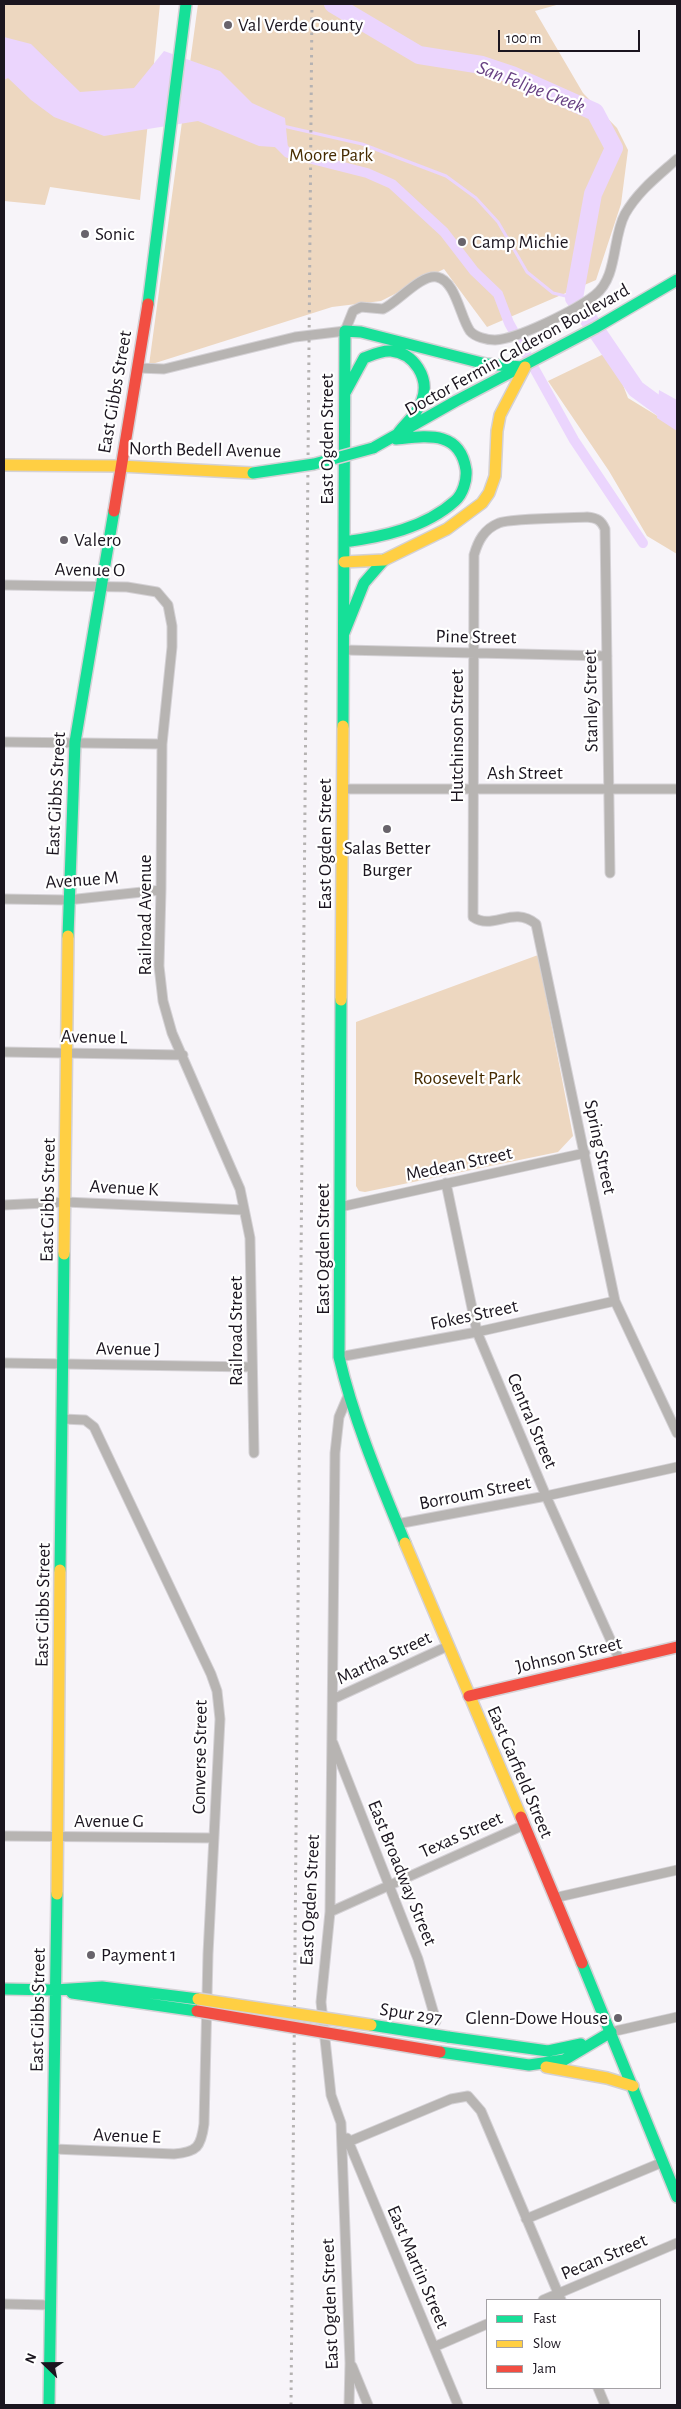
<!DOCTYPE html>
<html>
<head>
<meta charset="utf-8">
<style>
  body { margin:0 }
  #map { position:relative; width:681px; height:2409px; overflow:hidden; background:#f7f4f9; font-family:"Alegreya Sans",sans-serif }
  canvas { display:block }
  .frame { position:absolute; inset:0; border:5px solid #1b151f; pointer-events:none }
  .legend { position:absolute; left:486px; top:2299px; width:175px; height:90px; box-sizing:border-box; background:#fff; border:1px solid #a4a1a5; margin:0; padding:6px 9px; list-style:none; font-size:15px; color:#1b151f }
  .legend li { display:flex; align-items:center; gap:10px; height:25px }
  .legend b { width:25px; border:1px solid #a4a1a5 }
  .north { position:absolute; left:20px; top:2339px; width:50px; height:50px; -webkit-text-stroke:4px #fff; paint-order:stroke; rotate:292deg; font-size:14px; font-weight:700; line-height:20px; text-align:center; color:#1b151f }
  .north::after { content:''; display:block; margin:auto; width:18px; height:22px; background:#1b151f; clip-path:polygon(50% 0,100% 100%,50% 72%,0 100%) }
  .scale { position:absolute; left:498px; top:30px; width:142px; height:22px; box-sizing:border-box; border:2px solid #1b151f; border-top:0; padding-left:6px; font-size:15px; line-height:18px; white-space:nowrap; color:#1b151f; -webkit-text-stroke:4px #fff; paint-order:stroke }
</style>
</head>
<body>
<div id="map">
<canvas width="681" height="2409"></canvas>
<div class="frame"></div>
<ul class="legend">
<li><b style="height:6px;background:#16e098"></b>Fast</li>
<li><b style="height:6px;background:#ffcf43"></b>Slow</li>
<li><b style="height:6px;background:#f24e42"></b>Jam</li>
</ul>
<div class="north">N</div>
<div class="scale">100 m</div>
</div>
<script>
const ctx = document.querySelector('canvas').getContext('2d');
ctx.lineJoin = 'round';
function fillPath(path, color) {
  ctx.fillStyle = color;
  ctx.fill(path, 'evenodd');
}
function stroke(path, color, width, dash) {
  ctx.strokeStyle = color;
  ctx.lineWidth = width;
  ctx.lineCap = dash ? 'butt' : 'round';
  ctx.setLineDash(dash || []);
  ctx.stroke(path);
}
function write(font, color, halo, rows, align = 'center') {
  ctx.font = font + ' "Alegreya Sans",sans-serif';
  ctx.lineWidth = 4.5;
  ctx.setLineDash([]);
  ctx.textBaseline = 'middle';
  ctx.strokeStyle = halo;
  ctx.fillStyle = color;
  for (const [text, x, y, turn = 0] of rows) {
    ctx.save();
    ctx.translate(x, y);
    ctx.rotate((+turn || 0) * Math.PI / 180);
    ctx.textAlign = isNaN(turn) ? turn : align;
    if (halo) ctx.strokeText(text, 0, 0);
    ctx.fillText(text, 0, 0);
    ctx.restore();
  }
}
fillPath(new Path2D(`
  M4,4H160L140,200L50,187L45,205L4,201Z
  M198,4H560L535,11L583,93L617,128L628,150L621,204L596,280L487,327L444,269L381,301L332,307L149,365Z
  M610,351L628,398L677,428V554L647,536L609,471L548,381Z
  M538,955L573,1136L558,1152L365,1192L359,1191L356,1186V1022Z`), '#edd7c0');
fillPath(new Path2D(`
  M4,37L31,44L80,92L134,88L164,51L220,71L252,103L285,118L288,148L259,146L198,121L104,136L54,117L31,100L8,78L4,80Z
  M659,390L677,400V431L657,418Z`), '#ebd5fd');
stroke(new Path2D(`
  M283,126L362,144L446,176L476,198L498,222L527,272L553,293L574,298`), '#ebd5fd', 3);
stroke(new Path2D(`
  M274,139L288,153L367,173L392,184L444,232L474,271L498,294L509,323L574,440L643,543`), '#ebd5fd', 10);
stroke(new Path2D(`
  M333,4L419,55L482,65L512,75L595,112L614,148L593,194L574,298L636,389L677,419`), '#ebd5fd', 18);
const street = new Path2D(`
  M138,368L164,369L295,337L345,331L353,311L361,307L383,309C398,302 421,274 437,277C456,281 460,317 470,331C475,337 487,340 495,340C518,339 576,310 595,295C618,277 612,238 625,214C638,191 658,176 677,159
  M4,585L127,587L157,592L168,605L172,626V647L162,744L161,890L159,966L163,1001L172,1033L240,1189L250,1238L254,1453
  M344,650L607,656
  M4,742L162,744
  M343,789H677
  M610,873L605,529C601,520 597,518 587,517C571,518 510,518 499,523C484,529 478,541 474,555L473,917C493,931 513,905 536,924L615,1301L677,1433
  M4,899L68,900L161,890
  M4,1052L183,1055
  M446,1183L477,1332L546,1496L620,1661
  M4,1205L65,1202L244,1210
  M340,1207L585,1153
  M339,1357L477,1332L615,1301
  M4,1363L252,1367
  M348,1396L339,1417L335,1453L330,1912L321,2002L331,2095L341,2123L350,2363L349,2405
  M397,1524L546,1496L677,1467
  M333,1699L448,1646
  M333,1743L418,1959L436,2021
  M4,1836L214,1838
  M554,1898L677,1870
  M330,1912L524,1825
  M611,2032L677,2017
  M347,2138L458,2405
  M348,2142L451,2099L468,2096L481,2111L561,2300
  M54,2149L174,2154C197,2152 201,2147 204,2124L208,1954L220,1719L217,1691L211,1674L94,1427L85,1420L63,1419
  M526,2219L663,2162
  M543,2300L677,2243
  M4,2304L50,2305
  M434,2347L487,2324
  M352,2366L368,2405
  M598,2388L605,2405`);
const fast = new Path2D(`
  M148,304L186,4
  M345,331L361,332L486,364L522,367
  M345,393L364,358C372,355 382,350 391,351C414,353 430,378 422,400C418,413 407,422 399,432
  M373,448L456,401L595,328L677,280
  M344,542C382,537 425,528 455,501C463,494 467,480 466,470C460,430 427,436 396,439
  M344,633L364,583L384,560
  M343,726L345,331
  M68,936L75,742L114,511
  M341,1000L339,1357C354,1421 380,1482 405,1543
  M60,1570L64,1254
  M582,1963L677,2197
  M4,1989L55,1990
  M55,1990L102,1987L198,1999
  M72,1993L197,2011
  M448,2037L548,2051L581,2044
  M440,2052L529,2065L564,2060L611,2032
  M49,2405L57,1894`);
const slow = new Path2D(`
  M4,465L120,466
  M120,466L253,473
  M344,562L384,560L447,529L482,503L489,493L495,476L497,431L500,415L525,367
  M341,1000L343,726
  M64,1254L68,936
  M405,1543L521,1817
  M57,1894L60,1570
  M546,2067L607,2078L633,2086`);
const jam = new Path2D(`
  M114,511L148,304
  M469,1696L677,1647
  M521,1817L582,1963`);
stroke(street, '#d4d1d5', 11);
stroke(fast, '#d4d1d5', 14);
stroke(slow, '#d4d1d5', 14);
stroke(jam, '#d4d1d5', 14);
stroke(street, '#b7b4b2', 9);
stroke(fast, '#16e098', 11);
stroke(slow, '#ffcf43', 11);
stroke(jam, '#f24e42', 11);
stroke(new Path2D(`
  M291,2405L312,4`), '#b5b2b2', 3, [2.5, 5]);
const fastBridge = new Path2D(`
  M253,473L314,464L373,448
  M371,2025L448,2037`);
const slowBridge = new Path2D(`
  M198,1999L371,2025`);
const jamBridge = new Path2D(`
  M197,2011L440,2052`);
stroke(fastBridge, '#d4d1d5', 14, []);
stroke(slowBridge, '#d4d1d5', 14, []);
stroke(jamBridge, '#d4d1d5', 14, []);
stroke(fastBridge, '#16e098', 11);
stroke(slowBridge, '#ffcf43', 11);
stroke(jamBridge, '#f24e42', 11);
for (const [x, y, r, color] of [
  [228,25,5,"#68636b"],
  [85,234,5,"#68636b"],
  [462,242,5,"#68636b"],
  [64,540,5,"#68636b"],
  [387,829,5,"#68636b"],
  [91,1955,5,"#68636b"],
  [618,2018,5,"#68636b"]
]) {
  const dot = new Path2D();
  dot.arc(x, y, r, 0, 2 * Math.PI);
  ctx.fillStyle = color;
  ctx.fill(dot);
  stroke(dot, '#fff', 2);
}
write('19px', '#1b151f', '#fff', [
  ["Val Verde County",238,25],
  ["Sonic",95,234],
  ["Camp Michie",472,242],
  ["Valero",74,540],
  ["Salas Better",387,848,"center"],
  ["Burger",387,870,"center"],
  ["Payment 1",101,1955],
  ["Glenn-Dowe House",608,2018,"right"]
], 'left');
write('19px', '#462b00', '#fff', [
  ["Moore Park",331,155],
  ["Roosevelt Park",467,1078]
]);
write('19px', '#1b151f', '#fff', [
  ["Doctor Fermin Calderon Boulevard",517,350,-29],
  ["East Gibbs Street",115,392,-80],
  ["East Ogden Street",327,439,-90],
  ["North Bedell Avenue",205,450,1],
  ["Avenue O",90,570,1],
  ["Pine Street",476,637,1],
  ["Stanley Street",591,701,-91],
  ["Hutchinson Street",457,736,-90],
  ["Ash Street",525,773],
  ["East Gibbs Street",56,794,-87],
  ["East Ogden Street",325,844,-90],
  ["Avenue M",82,880,-4],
  ["Railroad Avenue",145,915,-90],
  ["Avenue L",94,1037,1],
  ["Spring Street",600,1147,78],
  ["Medean Street",459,1164,-12],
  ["Avenue K",124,1188,3],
  ["East Gibbs Street",48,1200,-89],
  ["East Ogden Street",323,1249,-90],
  ["Fokes Street",474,1315,-12],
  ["Railroad Street",236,1331,-90],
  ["Avenue J",128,1349,1],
  ["Central Street",532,1421,67],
  ["Borroum Street",475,1493,-11],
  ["East Gibbs Street",43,1605,-89],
  ["Johnson Street",569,1655,-13],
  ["Martha Street",384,1658,-25],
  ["Converse Street",200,1757,-89],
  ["East Garfield Street",520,1772,67],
  ["Avenue G",109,1821],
  ["Texas Street",461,1835,-24],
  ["East Broadway Street",402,1873,68],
  ["East Ogden Street",310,1900,-87],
  ["East Gibbs Street",38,2010,-89],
  ["Spur 297",411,2014,9],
  ["Avenue E",127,2136,2],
  ["Pecan Street",604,2257,-23],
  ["East Martin Street",418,2267,67],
  ["East Ogden Street",330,2304,-92]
]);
write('italic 20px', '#684183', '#fff', [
  ["San Felipe Creek",531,87,21]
]);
</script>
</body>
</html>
